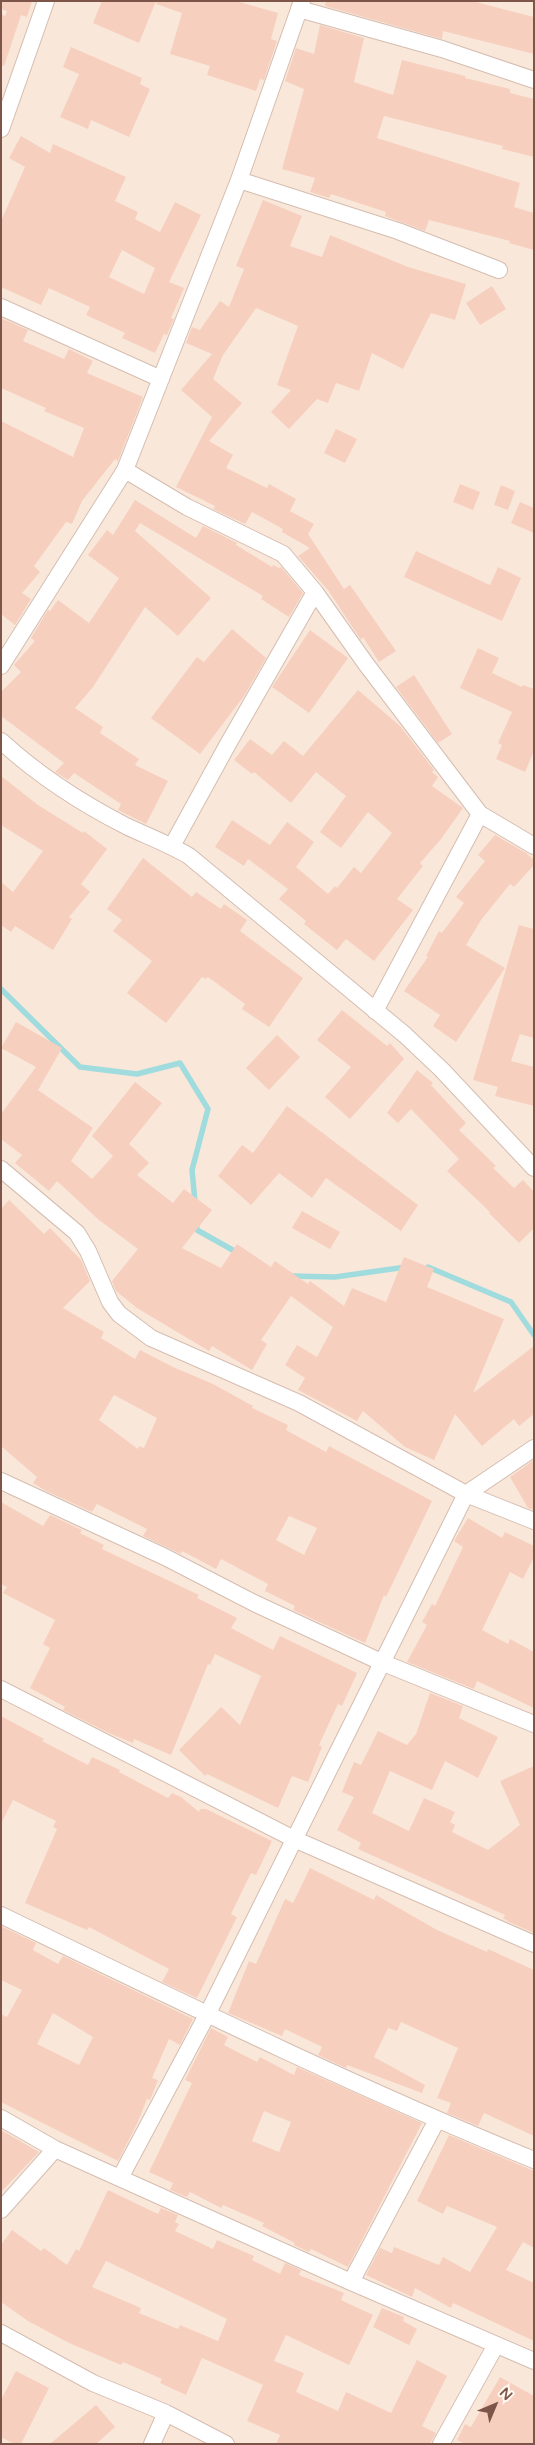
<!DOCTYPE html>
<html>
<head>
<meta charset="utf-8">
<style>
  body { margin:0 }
  #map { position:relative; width:535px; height:2445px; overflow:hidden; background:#fef4ea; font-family:"Varela Round",sans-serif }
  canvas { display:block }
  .frame { position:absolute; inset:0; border:2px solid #7d5649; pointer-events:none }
  .north { position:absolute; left:470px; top:2380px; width:50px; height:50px; -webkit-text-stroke:4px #fff9f2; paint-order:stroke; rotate:45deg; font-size:14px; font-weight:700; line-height:20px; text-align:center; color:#7d5649 }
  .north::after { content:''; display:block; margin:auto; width:18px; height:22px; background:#7d5649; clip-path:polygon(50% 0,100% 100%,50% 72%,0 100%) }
</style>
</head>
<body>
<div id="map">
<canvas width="535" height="2445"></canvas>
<div class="frame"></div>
<div class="north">N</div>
</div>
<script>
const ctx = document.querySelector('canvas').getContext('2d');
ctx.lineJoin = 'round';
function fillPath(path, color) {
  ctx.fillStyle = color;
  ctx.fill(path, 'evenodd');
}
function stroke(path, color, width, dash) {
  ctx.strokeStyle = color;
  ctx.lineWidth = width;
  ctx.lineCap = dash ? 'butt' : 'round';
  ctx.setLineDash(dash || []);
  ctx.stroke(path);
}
fillPath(new Path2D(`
  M1,1H534V2444H1Z`), '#f9e8da');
stroke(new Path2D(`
  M1,989L80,1067L137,1074L180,1063L208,1109L192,1170L195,1202
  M196,1222L197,1230L238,1253
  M428,1267L511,1302L534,1335
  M291,1276L335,1277L406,1267`), '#a0dbde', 5.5);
fillPath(new Path2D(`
  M1,1H32L27,17L21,15L4,66L1,65V14L5,16L7,11L1,9Z
  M102,1H156L139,43L93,23Z
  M156,1H236L278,13L271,39L277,41L264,80L260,79L256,91L207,75L210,66L170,54L182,13L156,4Z
  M326,1H472L534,17V54L443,31L442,39L325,6Z
  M320,25L364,38L354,82L393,95L402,60L465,76V78L510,89V93L534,99V157L502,149L503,146L384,116L377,138L520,183L514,207L534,213V250L509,243L510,241L429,220L425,231L385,216L386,212L331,194L329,198L310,192L315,178L282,169L304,89L285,81L296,48L314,54Z
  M71,47L142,78L140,84L150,89L129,137L91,120L88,129L60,117L79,74L63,67Z
  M21,136L50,153L53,144L126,177L115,201L138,212L135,219L160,232L175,202L201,215L169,282L184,288L171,318L174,319L167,335L164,334L155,353L122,338L125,333L86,315L90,307L49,288L41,305L1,287V221L25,167L9,158ZM122,250L155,268L144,294L109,277Z
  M263,200L302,216L290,246L322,257L330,235L408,267L466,284L455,320L431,313L403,369L372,353L359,391L336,383L328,403L317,399L289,429L271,412L291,390L277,385L298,326L256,308L223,355L213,379L242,403L209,441L233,455L226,468L267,488L269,484L296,499L290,511L314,524L308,534L344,589L350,585L396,651L379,662L363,637L361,640L328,590L298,556L310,548L282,532L283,529L252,512L245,524L213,509L215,506L176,487L212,417L181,390L212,354L186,343L192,327L200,330L220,301L229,307L244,269L236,266Z
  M492,286L506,309L480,325L466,303Z
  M1,318L28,330L23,341L64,359L69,349L93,361L87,373L143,397L118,461L115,459L82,501L72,524L66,522L34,566L40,572L22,593L31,599L15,625L1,614V421L73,457L84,428L44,411L46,408L1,388Z
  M336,429L357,439L345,463L324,453Z
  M460,484L480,492L473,510L453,502Z
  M501,485L515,491L508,510L494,505Z
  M135,500L196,538L203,526L237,543L236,545L272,567L273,565L279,568L281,567L303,593L289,617L261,599L263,596L140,523L135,531L211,598L178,636L145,607L93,687L75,708L103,727L100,733L139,759L135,765L168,781L146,824L118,810L121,804L74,773L68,780L55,772L64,763L1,716V692L21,672L14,665L35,641L31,638L48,610L50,611L58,600L89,623L119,578L88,555L107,530L113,535Z
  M520,502L534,508V533L511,523Z
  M416,551L490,585L498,567L521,578L502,621L404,577Z
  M232,629L266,658L244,696L200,754L151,718L197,657L204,662Z
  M310,630L348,658L309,713L272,687Z
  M478,648L499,658L492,673L522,687L523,685L534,689V751L525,772L496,759L502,745L498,743L512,712L460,688Z
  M414,675L452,734L438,743L396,687Z
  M358,690L400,726L434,770L432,772L438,777L432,786L463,808L441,839L420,863L423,866L397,899L413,910L374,961L346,939L337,950L304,924L306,921L279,899L288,889L248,859L244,866L215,847L232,820L270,845L287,822L314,842L296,867L328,894L335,886L337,888L354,867L361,873L392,833L368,812L341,848L320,832L346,796L316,772L291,803L254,772L252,774L234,760L250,739L272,755L284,741L303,756Z
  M1,776L38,805L83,833L84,831L107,849L81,884L90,892L69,917L72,919L53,950L15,926L11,932L1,925V882L13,892L43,851L1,825Z
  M495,835L526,853L534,860V865L514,887L510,884L481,920L466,945L505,968L456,1042L433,1026L440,1015L404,991L428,957L426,956L439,931L442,933L464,903L456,897L485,861L478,855Z
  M143,858L192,897L196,892L221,909L224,904L247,920L240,931L303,978L269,1027L242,1009L245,1004L208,977L206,979L202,977L166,1023L127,993L152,961L113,931L122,920L107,909Z
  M519,925L534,929V1038L520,1034L511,1061L534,1067V1106L495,1096L498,1087L473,1080Z
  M342,1010L387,1046L390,1043L404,1059L350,1119L325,1097L351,1067L317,1040Z
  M16,1022L62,1048L38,1090L93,1128L71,1161L92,1179L113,1156L92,1136L135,1082L162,1103L129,1144L149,1163L137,1175L173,1203L184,1189L212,1210L182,1248L221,1268L237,1244L271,1267L275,1261L308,1284L310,1281L344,1306L352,1288L386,1302L404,1257L434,1269L427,1287L504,1319L473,1393L534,1346V1414L519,1426L514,1419L482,1446L455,1414L434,1460L405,1447L363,1411L357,1421L298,1390L305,1378L285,1365L297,1345L317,1357L333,1327L291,1296L261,1340L267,1344L252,1370L212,1346L209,1351L137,1308L116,1291L112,1281L138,1249L99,1220L57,1181L49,1191L15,1163L22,1155L1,1139V1114L36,1067L1,1048Z
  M277,1035L300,1057L269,1090L246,1068Z
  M417,1070L433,1083L431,1085L466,1123L459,1130L496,1166L493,1168L514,1188L523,1180L534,1192V1228L519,1243L489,1213L490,1212L447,1171L459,1159L411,1109L398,1123L387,1113Z
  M287,1106L418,1205L401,1231L326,1178L312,1198L279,1173L251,1205L218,1176L242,1145L253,1153Z
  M9,1200L44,1234L50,1228L81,1260L90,1281L63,1308L104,1332L101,1338L135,1359L140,1350L173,1367L213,1384L253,1406L252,1408L288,1425L286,1430L326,1452L329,1446L432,1501L386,1597L384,1595L365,1643L293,1610L295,1606L265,1591L268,1584L221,1559L216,1569L182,1551L181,1554L143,1536L147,1529L97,1504L92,1512L46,1491L33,1483L37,1477L1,1446V1209ZM114,1395L157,1418L144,1448L139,1446L138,1449L99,1420ZM289,1516L317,1528L304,1555L276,1540Z
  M302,1211L340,1232L330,1249L292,1228Z
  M534,1460V1510L528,1508L510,1477Z
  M1,1502L43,1526L50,1515L82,1530L80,1533L104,1545L102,1549L199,1595L197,1598L237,1618L231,1628L273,1650L280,1636L357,1673L342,1706L338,1704L319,1745L322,1747L308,1782L292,1776L278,1808L207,1774L205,1776L179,1750L221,1707L240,1725L261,1676L215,1654L210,1665L208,1664L171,1755L134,1739L133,1743L109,1733L63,1710L65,1707L30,1688L50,1648L43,1644L55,1620L3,1593L7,1587L1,1584Z
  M468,1518L502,1538L505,1532L534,1546V1557L523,1579L510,1572L482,1630L508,1644L510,1639L534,1652V1708L477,1681L474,1689L407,1662L427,1625L422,1622L432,1604L435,1606L463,1547L454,1541Z
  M430,1693L463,1706L459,1718L498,1737L478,1778L445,1761L432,1790L390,1771L372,1813L409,1831L424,1798L455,1812L450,1822L455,1825L452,1832L488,1850L520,1825L500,1781L534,1766V1933L509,1922L503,1918L505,1915L358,1849L361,1843L337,1830L354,1797L342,1792L354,1762L361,1765L378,1731L407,1745L416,1734Z
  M1,1716L44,1739L42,1741L88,1765L92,1757L120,1770L119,1772L168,1798L172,1793L181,1797L199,1812L200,1809H206L272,1841L256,1875L251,1873L231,1914L237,1917L197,1998L162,1982L169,1969L89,1927L87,1930L25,1903L57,1829L53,1827L56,1821L13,1800L1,1824Z
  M310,1868L374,1900L376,1895L437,1930L487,1952L488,1949L534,1970V2136L484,2113L478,2126L447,2113L451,2103L437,2098L458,2048L401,2022L397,2031L388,2028L374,2057L425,2085L422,2093L347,2065L346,2068L318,2055L322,2047L285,2029L282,2036L228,2013L249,1961L256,1964L285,1899L293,1903Z
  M1,1926L36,1943L33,1950L58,1964L63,1956L193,2019L180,2045L169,2039L152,2078L158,2080L150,2100L147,2099L137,2124L118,2161L1,2102V2014L7,2017L22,1990L1,1980ZM53,2013L93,2037L79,2065L37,2044Z
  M211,2028L228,2037L224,2045L257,2062L260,2057L294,2075L297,2067L422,2123L348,2267L311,2249L309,2252L294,2245L295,2243L262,2226L264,2223L223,2205L221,2208L190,2192L187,2197L170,2190L173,2183L149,2172L192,2083L185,2080ZM264,2111L291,2122L279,2152L252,2141Z
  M1,2130L39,2152L1,2192Z
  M449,2135L534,2171V2248L523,2242L506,2270L534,2283V2341L453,2303L451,2308L415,2288L412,2297L366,2275L380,2248L392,2253L394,2247L439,2265L443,2257L470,2272L497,2227L447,2206L443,2214L417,2201Z
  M108,2190L158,2214L161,2208L178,2215L175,2222L179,2224L175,2231L213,2249L217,2240L254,2256L252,2260L280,2274L285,2263L301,2270L299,2275L344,2293L341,2300L373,2315L349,2365L286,2335L274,2361L304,2373L296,2392L338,2411L346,2392L391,2413L417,2360L447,2376L422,2426L436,2433L430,2444H276L280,2435L247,2421L263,2385L202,2358L186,2395L160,2383L162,2379L123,2362L121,2365L69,2343L28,2321L1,2302V2245L12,2230L41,2251L44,2248L67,2265L76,2249L79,2251ZM106,2261L227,2319L218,2341L180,2325L178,2329L139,2313L141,2308L92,2287Z
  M382,2308L404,2317L403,2321L417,2329L409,2345L373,2327Z
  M16,2371L49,2388L21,2444H14L1,2437V2400Z
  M500,2377L534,2396V2444H465L457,2440L465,2424L471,2427Z
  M96,2405L115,2427L96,2444H50Z`), '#f7cfbf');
const street = new Path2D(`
  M299,9L442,49L534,80
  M1,129L46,1
  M239,180L398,231L499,270
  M1,307L161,379
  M125,470L187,507L283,554L315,592L366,664L480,814L534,846
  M1,666L125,470L239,180L302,1
  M1,741C38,775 81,803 126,826C147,836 169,844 189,856L405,1035L442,1070L534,1168
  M172,846L228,744L315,592
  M375,1011L480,814
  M1,1169L77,1233L88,1251L110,1302L119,1314L151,1338L299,1403L466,1494L534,1521
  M1,1481L165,1557L254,1603L381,1662L534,1724
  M1,1689L294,1839L534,1944
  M1,1915C177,2000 353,2086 534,2160
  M1,2118L55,2149L351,2282L534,2361
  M120,2178L207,2015L466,1494L534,1448
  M1,2210L55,2149
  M351,2282L437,2120
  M1,2333L93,2383L166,2413L226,2444
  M152,2444L166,2413
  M441,2444L496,2345`);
stroke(street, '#d5bdb0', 18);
stroke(street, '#fff', 16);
</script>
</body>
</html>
